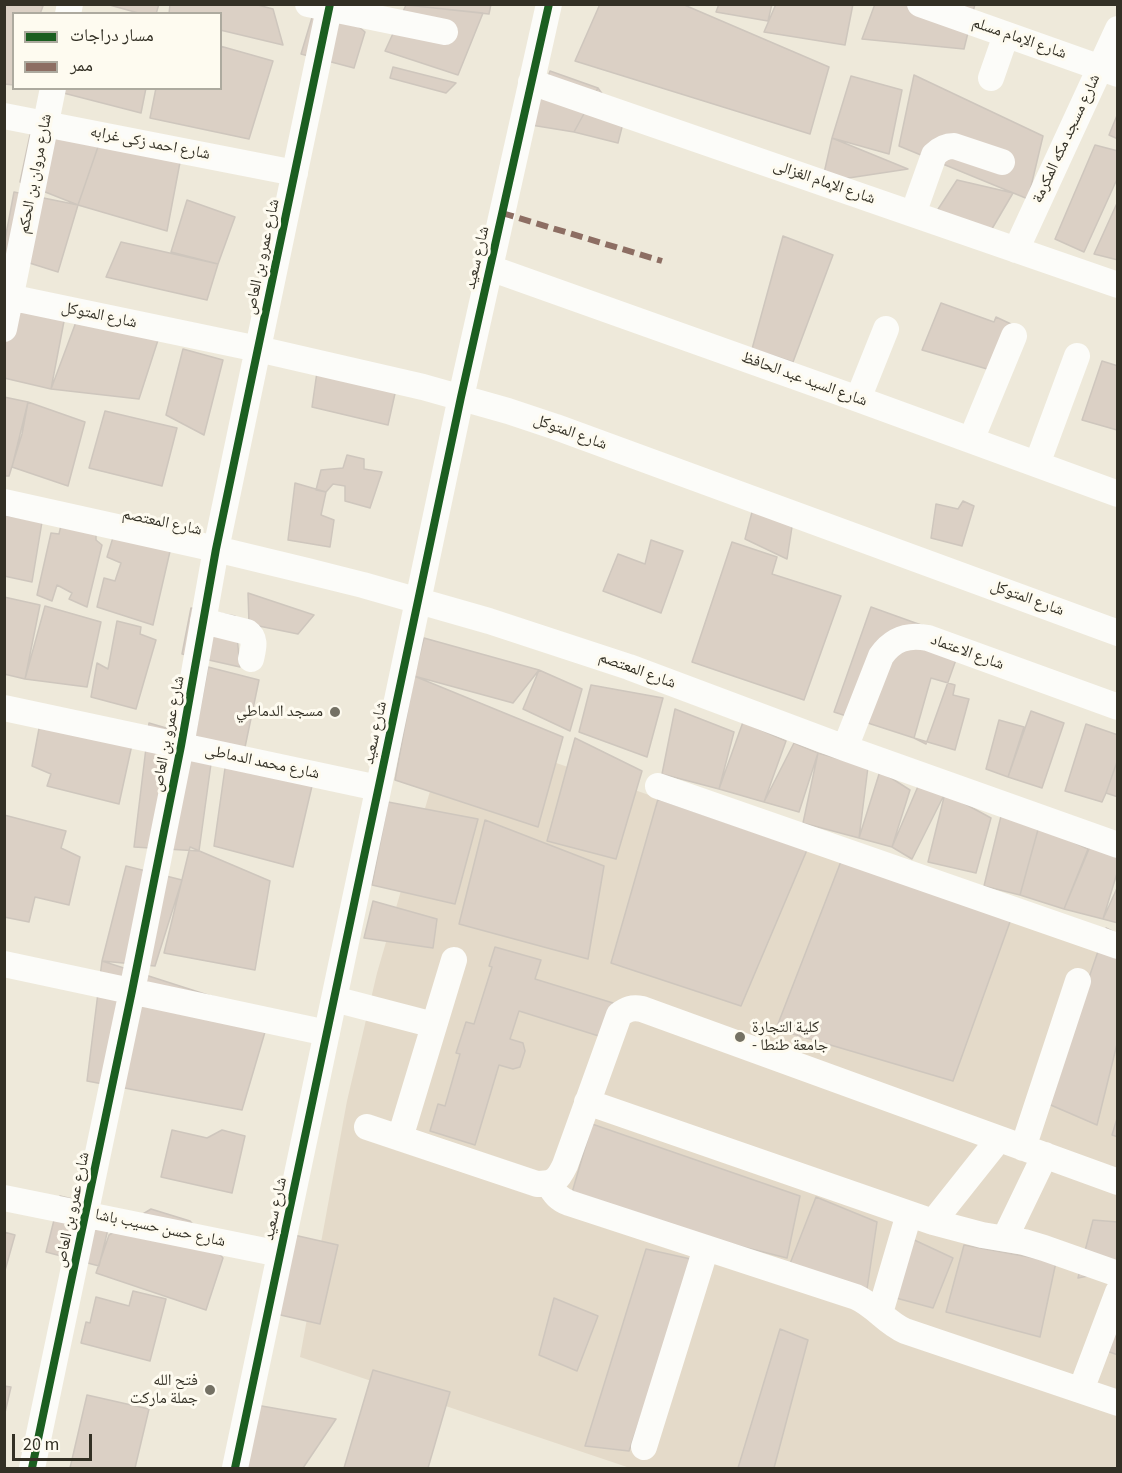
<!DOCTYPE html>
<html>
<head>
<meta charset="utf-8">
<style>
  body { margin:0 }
  #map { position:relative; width:1122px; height:1473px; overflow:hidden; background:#eee9da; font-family:"Source Sans 3","Noto Naskh Arabic",sans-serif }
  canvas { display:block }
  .frame { position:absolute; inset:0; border:6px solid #333025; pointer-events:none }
  .legend { position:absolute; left:12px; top:12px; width:210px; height:78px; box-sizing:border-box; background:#fefbf0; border:2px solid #adaa9f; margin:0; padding:8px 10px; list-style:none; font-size:18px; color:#333025 }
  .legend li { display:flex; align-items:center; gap:12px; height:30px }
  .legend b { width:30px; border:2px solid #adaa9f }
  .scale { position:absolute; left:12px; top:1434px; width:80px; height:27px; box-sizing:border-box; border:3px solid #333025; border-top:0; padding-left:8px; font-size:18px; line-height:21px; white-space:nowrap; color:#333025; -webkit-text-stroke:4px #fefbf0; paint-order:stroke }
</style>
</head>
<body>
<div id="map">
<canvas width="1122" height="1473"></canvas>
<div class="frame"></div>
<ul class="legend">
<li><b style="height:8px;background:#1b5e20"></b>مسار دراجات</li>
<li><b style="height:8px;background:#8d6e63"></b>ممر</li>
</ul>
<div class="scale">20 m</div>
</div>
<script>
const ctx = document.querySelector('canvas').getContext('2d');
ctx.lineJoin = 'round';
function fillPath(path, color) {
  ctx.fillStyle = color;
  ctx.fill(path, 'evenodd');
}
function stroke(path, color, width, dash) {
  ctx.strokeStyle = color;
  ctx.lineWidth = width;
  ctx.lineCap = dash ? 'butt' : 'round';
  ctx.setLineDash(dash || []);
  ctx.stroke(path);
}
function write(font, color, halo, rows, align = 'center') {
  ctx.font = font + ' "Source Sans 3","Noto Naskh Arabic",sans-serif';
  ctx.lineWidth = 6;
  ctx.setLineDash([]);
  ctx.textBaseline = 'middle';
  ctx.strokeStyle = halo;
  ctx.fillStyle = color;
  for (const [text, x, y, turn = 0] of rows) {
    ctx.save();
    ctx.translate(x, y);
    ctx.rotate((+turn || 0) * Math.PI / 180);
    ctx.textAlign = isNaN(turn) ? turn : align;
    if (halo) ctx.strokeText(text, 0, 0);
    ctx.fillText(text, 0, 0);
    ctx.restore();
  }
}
fillPath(new Path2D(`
  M449,726L910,885L1117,955V1468H630L300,1357L347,1101L377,973Z`), '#e4dac9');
const building = new Path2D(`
  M4,4H36L43,6L40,14H14V85L4,84Z
  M106,4H159L156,14H142Z
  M170,4H254L273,9L283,45L220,30V14H169Z
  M316,4H333L365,32L354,68L301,54Z
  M417,4H491L489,14L416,6Z
  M600,4H682L829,67L810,134L575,61Z
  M719,4H772L768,21L716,12Z
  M776,4H853L845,45L764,32Z
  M875,4H975L964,49L862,39Z
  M406,5L483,13L458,75L385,51Z
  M220,46L273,61L249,139L150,118L156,88H220Z
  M393,67L456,83L446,93L390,78Z
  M550,71L598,88L574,132L531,125Z
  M914,75L1043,136L1028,199L899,146Z
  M851,76L902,90L889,154L832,138Z
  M44,88H146L141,113Z
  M598,88L623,123L618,143L574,132Z
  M1118,113V139L1109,135Z
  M33,121L100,141L78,205L20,182Z
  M832,138L908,169L822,182Z
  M100,141L181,157L167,231L78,205Z
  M1095,145L1118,151V177L1084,252L1055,239Z
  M957,180L1013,193L986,239L931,220Z
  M14,192L78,205L58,272L4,255V245Z
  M187,200L235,217L218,264L171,252Z
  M1118,201V260L1094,254Z
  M783,236L833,255L793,362L752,349Z
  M121,242L218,264L207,300L106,277Z
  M941,303L994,322L996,317L1011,324L994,371L922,350Z
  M4,304L65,316L51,389L4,378Z
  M76,322L159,337L139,399L51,389Z
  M183,349L223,360L204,435L166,415Z
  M1102,361L1118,366L1117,430L1082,420Z
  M317,372L396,389L388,425L312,407Z
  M4,397L28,402L22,434L9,476H4Z
  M28,402L85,422L68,486L12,467Z
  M105,411L177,428L162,486L89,468Z
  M347,455L364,459V469L382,472L370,508L345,501V486L333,484L326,492L316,490L321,470L343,468Z
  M295,483L326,492L321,515L334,520L330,547L288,540Z
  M963,501L974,506L962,546L931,538L936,504L958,509Z
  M752,512L794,514L787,559L745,539Z
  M4,515L42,522L32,582L4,576Z
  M62,521L96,530V540L102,545L87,607L69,599L72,593L57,585L52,601L37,595L51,533L59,534Z
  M115,531L171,547L153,625L97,607L104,578L115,581L121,563L107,557Z
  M651,540L683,551L661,613L603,591L618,554L645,564Z
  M732,542L777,557L772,574L841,596L804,700L692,662Z
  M248,593L314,615L298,634L249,624Z
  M4,597L40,605L25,679L4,674Z
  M45,606L101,622L87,687L25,679Z
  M871,607L963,640L926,744L914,738L834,712Z
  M191,608L235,616L240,667L182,654Z
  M117,621L141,627L140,634L156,640L136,709L91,697L97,663L108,669Z
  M424,638L539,670L513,703L414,676Z
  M208,667L259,680L244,752L195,736Z
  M539,670L582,689L570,731L523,709Z
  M414,676L563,737L538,827L395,780Z
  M931,678L955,685L953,695L969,699L955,750L914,738Z
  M591,685L663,698L647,757L579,732Z
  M675,709L734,732L719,789L662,774Z
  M1031,711L1064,723L1042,788L1008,777Z
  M999,720L1024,727L1008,777L986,769Z
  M743,722L786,741L764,802L719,789Z
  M40,723L133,740L119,804L47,786L51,774L32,766Z
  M149,723L214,742L199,851L134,847Z
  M1086,724L1118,735V759L1106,793L1102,802L1065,791Z
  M575,738L642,771L616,859L547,841Z
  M794,743L818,753L799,812L764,802Z
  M228,747L312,786L293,867L214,846Z
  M818,753L868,767L859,838L803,823Z
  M1118,759V797L1106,793Z
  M880,771L910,790L892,847L859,838Z
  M919,784L945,793L912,859L892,847Z
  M945,793L991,818L976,873L928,862Z
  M658,799L807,850L741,1006L611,963Z
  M388,802L478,819L455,904L372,885Z
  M1002,812L1039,826L1020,895L984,886Z
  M4,815L66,831L61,848L80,857L69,905L35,897L29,922L4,917Z
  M485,820L604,866L588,959L459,924Z
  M1039,826L1088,849L1064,909L1020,895Z
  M1094,837L1118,854V870L1103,919L1064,909Z
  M190,847L270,881L255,970L164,953Z
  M845,851L1011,919L953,1081L776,1029Z
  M126,866L182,880L155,966L102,961Z
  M1118,886V923L1103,919Z
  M373,901L437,919L433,948L364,938Z
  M1106,928L1118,934V1040L1097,1125L1046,1103Z
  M495,947L541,960L535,979L613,1003L602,1037L519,1011L510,1039L523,1043L525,1051L520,1067L513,1069L499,1065L475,1145L430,1131L438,1104L445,1106L460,1054L456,1053L466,1022L474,1024L492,967L489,966Z
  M102,961L270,1015L242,1110L87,1081Z
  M1118,1115V1137L1112,1135Z
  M592,1124L800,1196L787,1258L569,1203Z
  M172,1130L207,1138L222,1130L245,1136L232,1193L161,1177Z
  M60,1196L113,1209L99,1266L46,1252Z
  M816,1197L877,1222L867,1289L786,1274Z
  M151,1209L190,1221L223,1258L206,1310L96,1273L109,1235Z
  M1093,1220L1118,1222V1270L1078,1278Z
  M4,1232L15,1235L4,1274Z
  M294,1235L338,1245L320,1324L276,1314Z
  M910,1238L953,1258L933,1308L896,1298Z
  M964,1245L1056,1262L1040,1337L946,1312Z
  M646,1249L695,1260L629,1451L585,1446Z
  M133,1291L166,1299L150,1361L81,1343L86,1322L90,1323L96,1297L129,1306Z
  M554,1298L598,1316L577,1371L539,1355Z
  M1118,1317V1355L1104,1350Z
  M780,1329L808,1340L774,1468H738Z
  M373,1370L450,1392L428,1468H344Z
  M4,1386L11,1387L4,1417Z
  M87,1395L149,1409L135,1468H70Z
  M256,1405L336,1419L303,1468H244Z`);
fillPath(building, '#dbd0c5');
stroke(building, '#cec6bd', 1.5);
stroke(new Path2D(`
  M308,4L445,32
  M920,4L1118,74
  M68,14L70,4
  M991,78L1006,35
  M531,82L1118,285
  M4,116L295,173
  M913,214L934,155C940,149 945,146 954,146L1002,162
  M1016,250L1118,29
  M490,268L858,399L1118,494
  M4,296L258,349L423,387L508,411L556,427L1118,633
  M4,329L53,88
  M858,399L886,329
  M971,440L1014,336
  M1037,464L1077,356
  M4,502L216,549L307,571L363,585L489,621L629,667L845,748L1118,845
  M203,621L247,632C257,639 253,649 251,659
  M4,708L378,788
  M845,748L881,656C893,639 908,634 928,638L1118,707
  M658,786L1118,946
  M4,964L327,1033
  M334,999L434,1025
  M587,1102L933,1222L982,1235L1024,1242L1044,1248L1118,1274
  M367,1127L537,1184C554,1184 558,1180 565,1165L619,1015C627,1009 632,1007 642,1009L1118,1182
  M400,1138L454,960
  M1023,1148L1078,981
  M549,1184C554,1194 559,1199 569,1203L856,1297C876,1306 885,1322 905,1331L1118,1403
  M4,1198L280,1254
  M933,1222L999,1139
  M1005,1238L1045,1155
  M880,1313L909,1214
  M1081,1390L1118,1292
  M644,1447L706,1248
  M32,1468L132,991L181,746L216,549L330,4
  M235,1468L461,397L549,4`), '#fcfcf9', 26);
stroke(new Path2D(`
  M502,213L662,261`), '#8d6e63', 6, [12, 6]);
stroke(new Path2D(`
  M32,1468L132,991L181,746L216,549L330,4
  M235,1468L461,397L549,4`), '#1b5e20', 8);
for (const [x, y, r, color] of [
  [335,712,6,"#747164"],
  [740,1037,6,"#747164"],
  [210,1390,6,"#747164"]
]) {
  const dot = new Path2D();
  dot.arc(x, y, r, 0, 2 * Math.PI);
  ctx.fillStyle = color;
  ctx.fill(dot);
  stroke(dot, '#fefbf0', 2);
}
write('16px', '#333025', '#fefbf0', [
  ["شارع الإمام مسلم",1019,39,19],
  ["شارع مسجد مكه المكرمة",1067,139,-65],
  ["شارع احمد زكى غرابه",150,144,11],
  ["شارع مروان بن الحكم",36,174,-79],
  ["شارع الإمام الغزالى",824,183,19],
  ["شارع عمرو بن العاص",263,257,-78],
  ["شارع سعيد",478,258,-77],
  ["شارع المتوكل",99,316,12],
  ["شارع السيد عبد الحافظ",804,380,20],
  ["شارع المتوكل",570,433,20],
  ["شارع المعتصم",162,523,12],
  ["شارع المتوكل",1027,599,20],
  ["شارع الاعتماد",967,653,20],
  ["شارع المعتصم",637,671,20],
  ["شارع سعيد",376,733,-78],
  ["شارع عمرو بن العاص",169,734,-79],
  ["شارع محمد الدماطى",262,763,12],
  ["شارع سعيد",276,1209,-78],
  ["شارع عمرو بن العاص",73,1210,-78],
  ["شارع حسن حسيب باشا",160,1229,12]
]);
write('16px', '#333025', '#fefbf0', [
  ["مسجد الدماطي",323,712],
  ["كلية التجارة",752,1028,"left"],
  ["- جامعة طنطا",752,1046,"left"],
  ["فتح الله",198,1381],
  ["جملة ماركت",198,1399]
], 'right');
</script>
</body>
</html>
